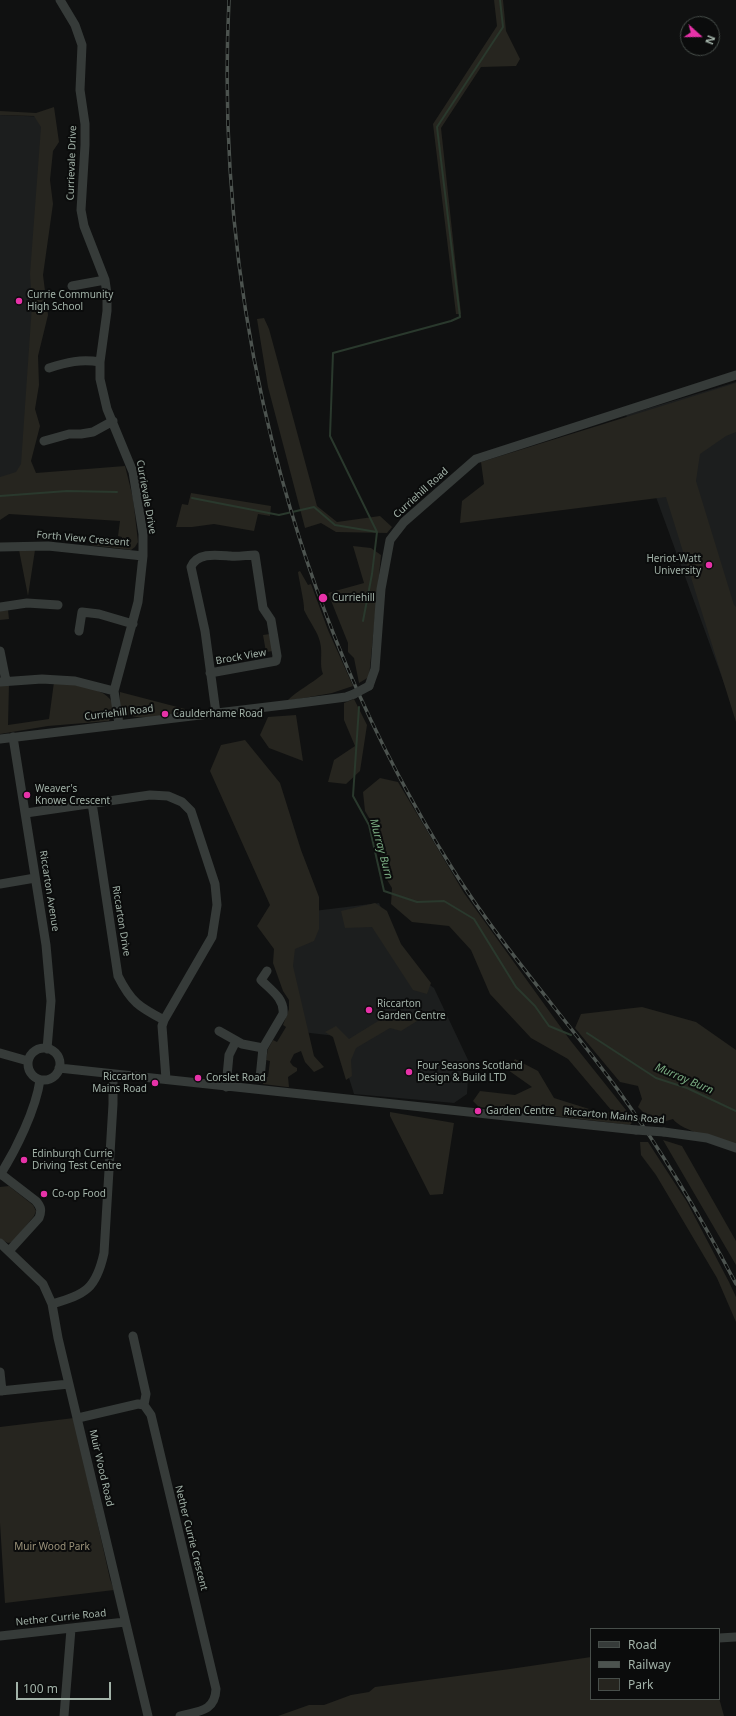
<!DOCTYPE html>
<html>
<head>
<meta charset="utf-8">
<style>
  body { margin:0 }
  #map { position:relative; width:736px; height:1716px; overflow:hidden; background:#101111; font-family:"Noto Sans",sans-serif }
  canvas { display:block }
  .legend { position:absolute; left:590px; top:1628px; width:130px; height:72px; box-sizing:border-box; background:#0b0c0c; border:1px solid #474e4a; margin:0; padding:5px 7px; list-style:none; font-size:12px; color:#a2b2a8 }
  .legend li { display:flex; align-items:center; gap:8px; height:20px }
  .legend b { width:20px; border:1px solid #474e4a }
  .north { position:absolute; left:680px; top:16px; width:40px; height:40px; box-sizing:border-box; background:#0b0c0c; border:1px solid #474e4a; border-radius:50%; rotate:111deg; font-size:11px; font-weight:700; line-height:16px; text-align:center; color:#a2b2a8 }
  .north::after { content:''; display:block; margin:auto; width:14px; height:18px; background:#e732a8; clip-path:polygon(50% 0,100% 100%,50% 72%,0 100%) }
  .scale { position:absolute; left:16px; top:1682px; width:95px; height:18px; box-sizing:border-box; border:2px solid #a2b2a8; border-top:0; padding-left:5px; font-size:12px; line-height:14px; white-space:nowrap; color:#a2b2a8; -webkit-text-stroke:3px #0b0c0c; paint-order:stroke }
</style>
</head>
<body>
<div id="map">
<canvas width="736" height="1716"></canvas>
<ul class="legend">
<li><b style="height:5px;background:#363b39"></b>Road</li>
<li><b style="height:5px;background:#4c534f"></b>Railway</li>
<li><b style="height:11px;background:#26251f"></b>Park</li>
</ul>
<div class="north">N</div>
<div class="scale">100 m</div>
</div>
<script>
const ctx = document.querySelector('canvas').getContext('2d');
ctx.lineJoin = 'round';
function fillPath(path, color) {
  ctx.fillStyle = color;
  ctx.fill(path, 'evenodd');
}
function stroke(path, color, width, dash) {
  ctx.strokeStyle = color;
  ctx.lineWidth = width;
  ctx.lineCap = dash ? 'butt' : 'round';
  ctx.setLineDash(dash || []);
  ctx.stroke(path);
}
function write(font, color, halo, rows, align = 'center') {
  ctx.font = font + ' "Noto Sans",sans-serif';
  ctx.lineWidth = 4;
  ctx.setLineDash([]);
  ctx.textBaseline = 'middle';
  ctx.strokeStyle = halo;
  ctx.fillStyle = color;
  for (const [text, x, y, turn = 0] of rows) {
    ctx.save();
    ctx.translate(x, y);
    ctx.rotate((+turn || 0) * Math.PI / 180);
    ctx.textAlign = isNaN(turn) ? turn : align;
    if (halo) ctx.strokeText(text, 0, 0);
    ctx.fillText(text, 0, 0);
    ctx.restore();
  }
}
fillPath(new Path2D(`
  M0,115L49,117L26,489L0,485Z
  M736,382V716L626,415Z
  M379,903L407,968L434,988L469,1062L467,1094L454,1103L354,1094L336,1036L302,1032L280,978L289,914Z`), '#1c1e1e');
fillPath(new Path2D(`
  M494,0H503L506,31L520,59L516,66L481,67L441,128L461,314H456L433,124L497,26Z
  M54,107L59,142L53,151L50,180L53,204L43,275L48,315L38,356L39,385L35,409L40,426L31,461L36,473L125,466L133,498L138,542L135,547L131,550L90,545L105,539L122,542V537L118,536L120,521L9,514L0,520V477L16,472L21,464L32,305L30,274L41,127L34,116L0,115V111L36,113Z
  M264,318L269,329L317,506L337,522L380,516L392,527L387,533L336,532L321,523L305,528L268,387L257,319Z
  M736,383V432L726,436L700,454L696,481L734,605L736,607V722L666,497L460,523L462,501L484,484L481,462Z
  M191,493L271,506L270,516L258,514L254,531L214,524L192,527H176L182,504L188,505Z
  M353,546L371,548L381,555L369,677L359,683L354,658L348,652V643L328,593L364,583Z
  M19,550H35L28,596Z
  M300,571L308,585L311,584L328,630L353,686L332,693L287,701C298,690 311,684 323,674C319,665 323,653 320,642C318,632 309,621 304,610C305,605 299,580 298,572Z
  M8,610L9,619L0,620V611Z
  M270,634L273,651L266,652L263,635Z
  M54,682C74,685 129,688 109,721L48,726L0,734V686L9,684L8,725L49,719Z
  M120,692L185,709L186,713C172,714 127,725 121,708C119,704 120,697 120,692Z
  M354,699L367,725L360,771L346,784L328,782L334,760L355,746L344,720V703Z
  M296,715L303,761L269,748L260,735L268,717Z
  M245,740L280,783L301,850L319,897V929L314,941L295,949L293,966L314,1056L324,1067L314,1072L305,1062L301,1051L294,1054L290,1062L293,1066L297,1068V1071L288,1077L289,1087H287L263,1084L264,1077H268L270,1061L266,1060L268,1049L273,1040L277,1042L286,1027L283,1025L289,1009V1000L283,991L273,963L274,949L257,926L270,905L210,771L221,745Z
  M380,778L398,782L464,893L570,1040L634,1120L630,1125L479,1107L473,1101L480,1091L515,1095L532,1087L508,1070L515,1059L538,1071L554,1098L605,1114L612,1111L568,1059L531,1038L490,994L471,950L449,926L412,922L391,904L392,888L381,870L382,840L365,811L363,792Z
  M375,903L387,911L401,944L431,983L427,994L413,990L372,927L345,928L341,911Z
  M642,1007L696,1022L736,1050V1145C721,1140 681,1131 673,1119L656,1124L649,1114L646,1115L638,1107L642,1099L638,1086L620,1082L575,1028L581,1014Z
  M416,1012L421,1015L417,1021L401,1031L390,1028L356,1048L351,1060L352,1076L346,1080L333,1037L325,1032L336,1026L349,1039L383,1018L406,1017Z
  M390,1112L454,1123L443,1194L430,1195L390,1116Z
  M663,1140L682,1146L736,1241V1265Z
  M640,1142H648L687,1202L729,1282L736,1297V1322L717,1278L656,1175L641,1155Z
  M9,1186L33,1205L36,1211L34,1216L13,1242L8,1243L0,1239V1187Z
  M74,1418L110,1579L114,1590L5,1603L0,1523V1427Z
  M591,1657V1699L719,1698L724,1716H278L309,1705H324L351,1695L369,1692L375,1687L510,1669Z`), '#26251f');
stroke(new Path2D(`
  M0,496L67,491L117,492
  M192,498L279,515L314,507L335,525L377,532
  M363,621L372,574L377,532L330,436L333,353L451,321L460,317L437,127L503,27L500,0
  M359,707L353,796L369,825L384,891L417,902L444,901L474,919L516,987L535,1006L549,1026L571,1035
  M587,1033L656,1078L687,1088L736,1111`), '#2a392d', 2);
stroke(new Path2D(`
  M60,0L75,25L82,45L80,90L85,124V145L81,210L84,226L105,280L107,294V311L100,362V379L107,409L133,472L143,534V556L138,602L114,691L119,724
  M72,286L105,280
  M49,368C67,362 81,359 100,362
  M44,441L69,434H81L93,432L113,421
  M0,547L48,546L143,556
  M0,607L27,603L58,605
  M79,631L82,612L99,614L133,624
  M0,651L6,681
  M210,673L276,661L277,656L271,620L263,608L255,555C247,555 238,557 230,556C217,555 197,552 191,567L205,631L216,713
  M0,682L42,679L75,681L114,691
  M369,686L375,669L381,589L390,540L404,522L476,459L736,375
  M13,737L46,945L51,1001L47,1049
  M0,739L292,704L346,697L354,694
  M92,803L118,976C131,1002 139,1007 164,1020
  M26,813L150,795L168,796L182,802L191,811L215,884L217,905L212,937L164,1020L162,1026L166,1079
  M0,884L35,878
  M219,1031L242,1044L263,1048L283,1014C285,999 271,990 261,980L267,971
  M28 1064a16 16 0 1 1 32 0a16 16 0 1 1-32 0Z
  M0,1053L28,1061
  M59,1068L636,1130
  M260,1078L263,1048
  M226,1087L229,1055L236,1041
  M664,1132L707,1138L736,1148
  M1,1174L36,1201C41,1207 42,1210 39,1218L9,1251
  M0,1175C16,1150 36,1109 40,1080
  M0,1243L43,1284L52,1304L58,1338L148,1716
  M52,1304C86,1294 96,1289 104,1253L113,1104V1074
  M133,1336L146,1394L144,1405
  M0,1372L2,1391
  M0,1391L69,1384
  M144,1405L151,1415L216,1689C215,1712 198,1711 180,1716
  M78,1418L138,1404L144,1405
  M0,1636L125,1622
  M719,1638L736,1637
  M64,1716L71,1629`), '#363b39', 9);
const rail = new Path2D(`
  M229,0C214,301 291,612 452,868C501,946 563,1015 618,1090C662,1151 701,1217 736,1284`);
stroke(rail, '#4c534f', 3.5);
stroke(rail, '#0b0c0c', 2, [6]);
stroke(new Path2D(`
  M354,694L369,686
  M636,1130L664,1132`), '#363b39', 9);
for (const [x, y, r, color] of [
  [19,301,4,"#e732a8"],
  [709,565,4,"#e732a8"],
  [323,598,5,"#e732a8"],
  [165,714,4,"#e732a8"],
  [27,795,4,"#e732a8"],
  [369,1010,4,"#e732a8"],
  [409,1072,4,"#e732a8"],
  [198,1078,4,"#e732a8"],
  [155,1083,4,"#e732a8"],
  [478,1111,4,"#e732a8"],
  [24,1160,4,"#e732a8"],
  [44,1194,4,"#e732a8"]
]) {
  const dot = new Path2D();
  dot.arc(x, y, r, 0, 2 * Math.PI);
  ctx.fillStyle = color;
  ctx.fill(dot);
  stroke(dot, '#0b0c0c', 1.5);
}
write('10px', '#a2b2a8', '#0b0c0c', [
  ["Currievale Drive",72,163,-88],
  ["Curriehill Road",421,493,-42],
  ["Currievale Drive",146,497,80],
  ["Forth View Crescent",83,539,5],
  ["Brock View",241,657,-10],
  ["Curriehill Road",119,713,-7],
  ["Riccarton Avenue",49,891,81],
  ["Riccarton Drive",121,921,81],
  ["Riccarton Mains Road",614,1116,5],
  ["Muir Wood Road",101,1468,77],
  ["Nether Currie Crescent",191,1538,76],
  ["Nether Currie Road",61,1618,-6]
]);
write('10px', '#a2b2a8', '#0b0c0c', [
  ["Currie Community",27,295],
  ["High School",27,307],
  ["Heriot-Watt",701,559,"right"],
  ["University",701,571,"right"],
  ["Curriehill",332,598],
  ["Caulderhame Road",173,714],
  ["Weaver's",35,789],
  ["Knowe Crescent",35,801],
  ["Riccarton",377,1004],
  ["Garden Centre",377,1016],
  ["Four Seasons Scotland",417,1066],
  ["Design & Build LTD",417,1078],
  ["Riccarton",147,1077,"right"],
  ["Mains Road",147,1089,"right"],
  ["Corslet Road",206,1078],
  ["Garden Centre",486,1111],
  ["Edinburgh Currie",32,1154],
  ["Driving Test Centre",32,1166],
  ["Co-op Food",52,1194]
], 'left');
write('10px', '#9c937a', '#0b0c0c', [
  ["Muir Wood Park",52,1547]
]);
write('italic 11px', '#7aac82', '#0b0c0c', [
  ["Murray Burn",381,849,75],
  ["Murray Burn",684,1079,23]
]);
</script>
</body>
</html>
